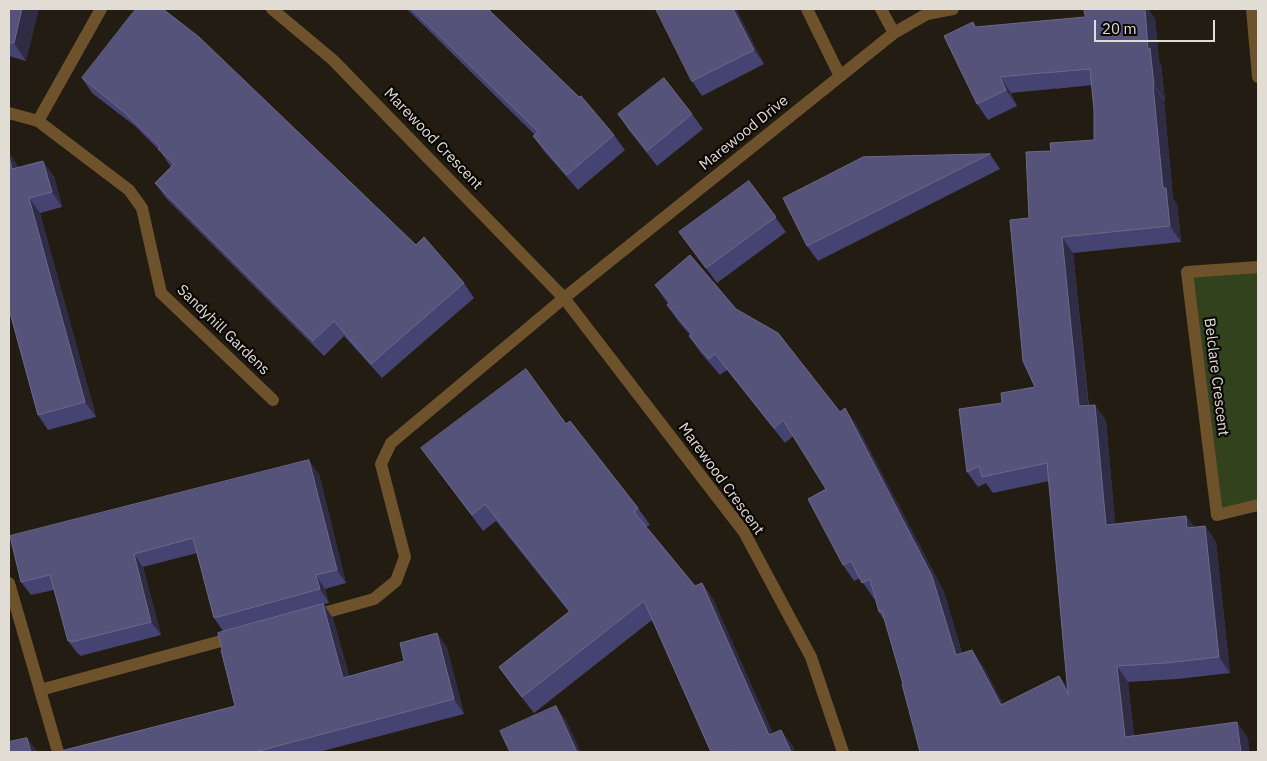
<!DOCTYPE html>
<html>
<head>
<meta charset="utf-8">
<style>
  body { margin:0 }
  #map { position:relative; width:1267px; height:761px; overflow:hidden; background:#231c12; font-family:"IBM Plex Sans",sans-serif }
  canvas { display:block }
  .frame { position:absolute; inset:0; border:10px solid #e1ddd5; pointer-events:none }
  .scale { position:absolute; left:1094px; top:20px; width:121px; height:22px; box-sizing:border-box; border:2px solid #e1ddd5; border-top:0; padding-left:6px; font-size:15px; line-height:18px; white-space:nowrap; color:#e1ddd5; -webkit-text-stroke:4px #0a0704; paint-order:stroke }
</style>
</head>
<body>
<div id="map">
<canvas width="1267" height="761"></canvas>
<div class="frame"></div>
<div class="scale">20 m</div>
</div>
<script>
const ctx = document.querySelector('canvas').getContext('2d');
ctx.lineJoin = 'round';
function fillPath(path, color) {
  ctx.fillStyle = color;
  ctx.fill(path, 'evenodd');
}
function stroke(path, color, width, dash) {
  ctx.strokeStyle = color;
  ctx.lineWidth = width;
  ctx.lineCap = dash ? 'butt' : 'round';
  ctx.setLineDash(dash || []);
  ctx.stroke(path);
}
function write(font, color, halo, rows, align = 'center') {
  ctx.font = font + ' "IBM Plex Sans",sans-serif';
  ctx.lineWidth = 4.5;
  ctx.setLineDash([]);
  ctx.textBaseline = 'middle';
  ctx.strokeStyle = halo;
  ctx.fillStyle = color;
  for (const [text, x, y, turn = 0] of rows) {
    ctx.save();
    ctx.translate(x, y);
    ctx.rotate((+turn || 0) * Math.PI / 180);
    ctx.textAlign = isNaN(turn) ? turn : align;
    if (halo) ctx.strokeText(text, 0, 0);
    ctx.fillText(text, 0, 0);
    ctx.restore();
  }
}
fillPath(new Path2D(`
  M1258,267V511L1217,514L1187,272Z`), '#31421d');
stroke(new Path2D(`
  M9,583L58,752`), '#6d522c', 12);
stroke(new Path2D(`
  M272,9L333,60L564,298L744,532L811,657L843,752
  M807,9L840,76
  M881,9L894,33
  M1252,9L1258,77
  M9,113L38,121L129,190L142,208L161,293L273,400
  M38,121L101,9
  M1258,267L1187,272L1217,515L1258,505
  M313,616L374,599L396,581L405,557L381,464L391,443L564,298L894,33L927,14L953,9
  M40,690L236,637`), '#6d522c', 12);
fillPath(new Path2D(`
  M9,9L26,61L9,56Z
  M407,9H488L579,97L614,135L625,150L578,190L544,151L533,136L535,135Z
  M736,9L764,64L702,96L692,81Z
  M1155,18L1159,61L1161,64L1165,101H1164L1173,198L1177,204L1181,242L1073,253L1089,406L1095,405L1106,421L1115,524L1186,516L1194,527L1205,526L1216,542L1230,673L1177,679L1128,682L1134,736L1248,738L920,752L903,684L884,620L879,612L875,598L874,599L860,578L854,581L843,565L826,489L793,436L785,443L727,370L720,375L700,352L689,336L690,335L678,321L667,305L668,304L655,285L736,309L840,412L856,424L944,592L962,653L983,666L1003,704L1059,676L1068,688L1049,481L993,493L986,483L978,487L967,472L1002,403L1035,387L1029,218L1051,151L1094,140V110L1092,85L1055,89V88L1052,89L1011,93L1017,106L988,120L977,104L973,22L976,27Z
  M82,78L416,245L464,283L474,298L382,378L344,336L324,356L166,198L155,183L171,167L160,151L135,126L92,93Z
  M618,114H692L703,129L657,166L628,129Z
  M9,153L17,165L18,168L54,176L62,207L40,213L96,417L48,430L38,415L9,309Z
  M990,154L1000,169L818,261L807,246Z
  M749,181L786,232L717,283L679,232Z
  M566,424L638,508L650,525L646,527L695,586L702,583L713,599L773,734L781,730L793,747L795,752H711L652,620L534,713L511,684L499,667L569,612L496,521L483,531L421,448Z
  M319,474L346,583L325,589L329,603L324,604L333,618L349,676L404,661L437,633L447,648L464,714L319,752H57L235,706L222,650L223,631L214,618L197,553L143,567L161,635L80,656L79,654H78L68,641L54,590L31,595L21,582Z`), '#454371');
fillPath(new Path2D(`
  M22,9H39L26,61L14,43Z
  M733,9H736L764,64L754,50Z
  M1145,9H1148L1155,18L1159,61L1161,64L1165,101L1154,85L1148,49Z
  M1000,77L1011,93L1017,106L1006,90Z
  M1153,85L1164,101L1173,198L1177,204L1181,242L1170,226L1163,188Z
  M9,153L17,165L22,184L12,169L9,157Z
  M43,161L54,176L62,207L52,192Z
  M29,198L40,213L96,417L85,402Z
  M1062,237L1073,253L1090,422L1079,406Z
  M1095,405L1106,421L1117,540L1106,525Z
  M845,408L856,424L944,592L967,671L956,655Z
  M309,460L319,474L346,583L337,570Z
  M1186,516L1197,532L1187,528Z
  M1205,526L1216,542L1230,673L1219,657Z
  M134,554L143,567L161,635L151,622Z
  M316,575L325,589L329,603L320,589Z
  M702,583L713,599L781,752L769,735Z
  M323,604L333,618L353,692L343,678Z
  M437,633L447,648L464,714L454,699Z
  M972,650L983,666L1012,721L1001,705Z
  M1117,666L1128,682L1136,752L1125,737Z
  M1059,676L1070,691L1068,694Z
  M556,706L566,720L581,752H577Z
  M1237,722L1248,738L1250,752H1241Z
  M781,730L793,747L795,752H791Z
  M27,738L38,752H31Z`), '#302c46');
const building = new Path2D(`
  M9,9H22L14,43L9,42Z
  M136,9H163L199,37L416,245L424,237L464,283L371,364L334,321L313,341L155,183L174,164L158,149L160,147L124,112L82,78Z
  M412,9H488L579,97L581,96L614,135L567,175L533,136L538,132Z
  M656,9H733L754,50L692,81Z
  M1084,9H1145L1148,49L1150,48L1154,85H1153L1163,188H1166L1170,226L1062,237L1079,406L1095,405L1106,525L1186,516L1187,528L1205,526L1219,657L1166,663L1117,666L1125,737L1237,722L1241,752H920L902,684H903L882,611L879,612L870,579L862,583L851,561L843,565L808,499L826,489L783,420L774,428L715,354L709,359L689,336L692,334L667,305L670,302L655,285L690,255L736,309L778,333L840,412L845,408L932,576L956,655L972,650L1001,705L1059,676L1068,694L1047,463L982,477L979,466L967,472L959,409L1002,403L1001,393L1035,387L1023,361L1010,220L1029,218L1026,152L1051,151L1050,143L1094,140V110L1090,69L1044,73V72L1041,73L1000,77L1006,90L977,104L944,36L973,22L975,27L1085,17Z
  M664,78L692,114L647,151L618,114Z
  M990,154L807,246L783,198L863,157Z
  M9,157L12,169L43,161L52,192L29,198L85,402L38,415L9,309Z
  M749,181L776,217L706,268L679,232Z
  M526,369L566,424L570,421L638,508L634,512L695,586L702,583L769,735L781,730L791,752H736L735,751L731,752H711L644,601L522,697L499,667L570,611L485,504L472,515L421,448Z
  M309,460L337,570L316,575L320,589L214,618L193,538L134,554L151,622L71,642L70,640L68,641L50,575L21,582L10,536Z
  M323,604L343,678L404,661L400,643L437,633L454,699L255,752H57L235,706L221,650H222L218,633Z
  M556,706L577,752H510L500,731Z
  M27,738L31,752H9V742Z`);
fillPath(building, '#56537b');
stroke(building, '#6b6989', 1);
write('15px', '#e1ddd5', '#0a0704', [
  ["Marewood Drive",744,133,-39],
  ["Marewood Crescent",433,139,46],
  ["Sandyhill Gardens",223,330,44],
  ["Belclare Crescent",1216,377,83],
  ["Marewood Crescent",721,479,54]
]);
</script>
</body>
</html>
